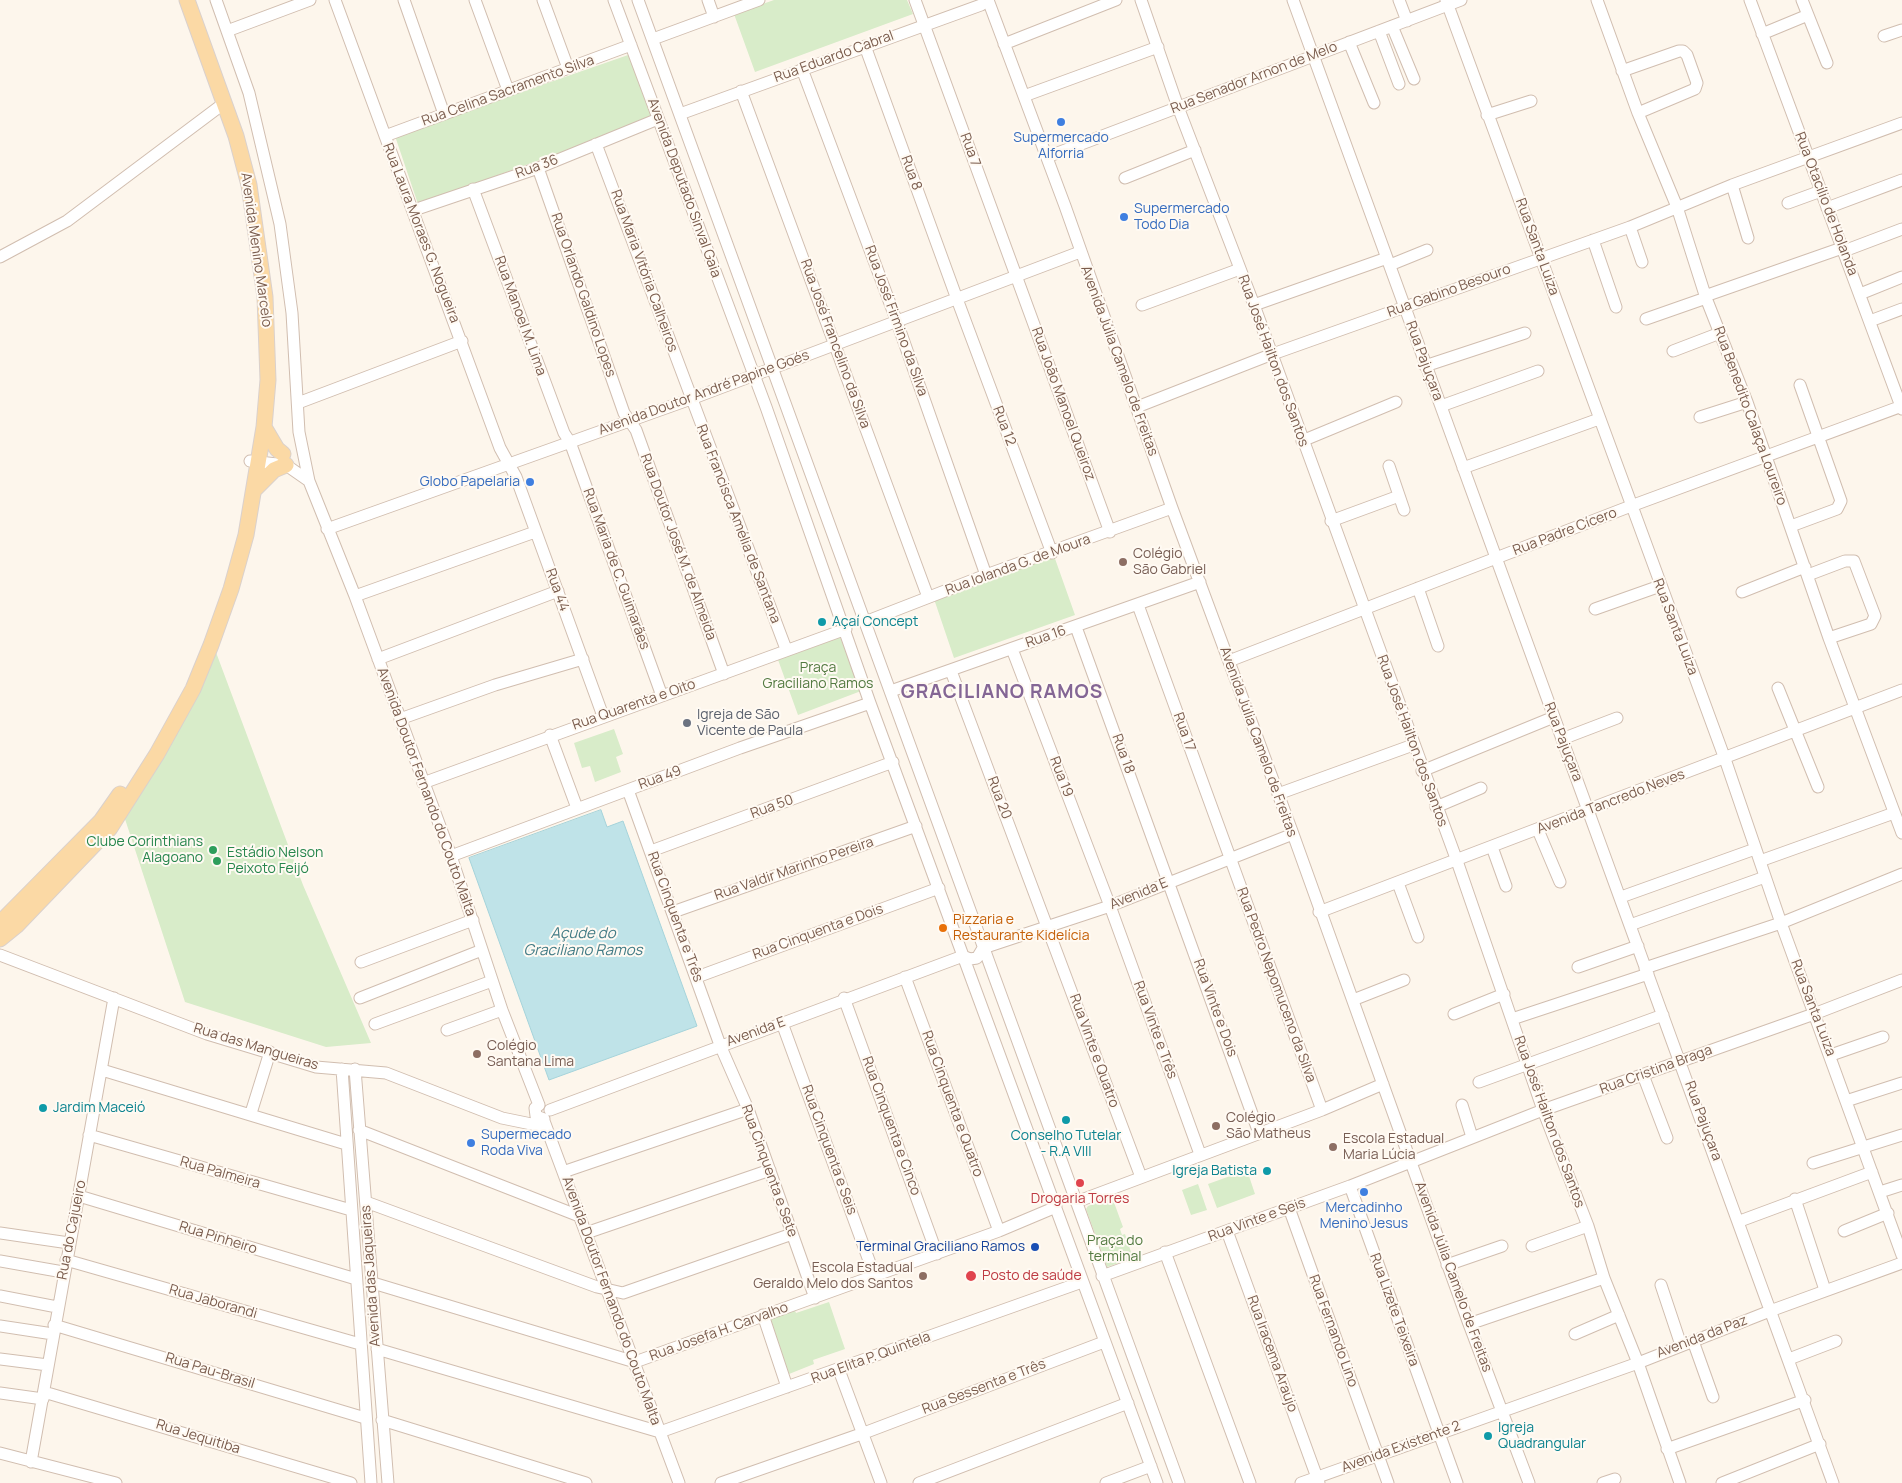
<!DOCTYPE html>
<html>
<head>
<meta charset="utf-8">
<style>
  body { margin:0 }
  canvas { display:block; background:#fdf6ec }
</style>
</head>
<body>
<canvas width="1902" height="1483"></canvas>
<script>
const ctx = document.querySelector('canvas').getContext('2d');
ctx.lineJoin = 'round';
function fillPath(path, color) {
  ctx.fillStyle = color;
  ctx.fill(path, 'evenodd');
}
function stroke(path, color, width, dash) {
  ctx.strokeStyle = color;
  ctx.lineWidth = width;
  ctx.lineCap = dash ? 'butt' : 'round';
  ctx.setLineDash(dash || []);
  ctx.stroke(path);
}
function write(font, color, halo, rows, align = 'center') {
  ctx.font = font + ' Manrope,sans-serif';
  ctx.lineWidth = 4;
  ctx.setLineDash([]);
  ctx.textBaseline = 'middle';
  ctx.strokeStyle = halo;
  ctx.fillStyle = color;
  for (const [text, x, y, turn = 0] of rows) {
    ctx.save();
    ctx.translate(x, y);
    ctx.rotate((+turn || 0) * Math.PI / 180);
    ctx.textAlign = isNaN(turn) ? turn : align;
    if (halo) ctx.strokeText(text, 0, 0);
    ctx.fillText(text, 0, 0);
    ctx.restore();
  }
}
fillPath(new Path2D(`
  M774,0H907L913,14L755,72L734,14Z
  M631,54L653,119L418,204L395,136Z
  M1053,553L1075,615L954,658L933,596Z
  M840,637L861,691L798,715L777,657Z
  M214,647L303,885L371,1043L326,1047L185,1002L124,816Z
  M614,729L623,754L616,757L621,772L595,782L590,766L582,768L574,743Z
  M1247,1170L1255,1194L1217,1208L1208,1184Z
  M1198,1184L1207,1210L1191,1215L1182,1190Z
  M1112,1197L1123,1227L1120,1229L1122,1235L1125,1234L1133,1258L1107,1267L1086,1209L1088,1206Z
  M829,1302L845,1349L813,1360L814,1364L789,1374L769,1316L793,1306L796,1313Z`), '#d8ecc9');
const water = new Path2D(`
  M601,810L607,827L623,821L697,1026L549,1080L469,858Z`);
fillPath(water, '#bfe3e8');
stroke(water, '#a5d3da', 1);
const minor = new Path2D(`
  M216,0L249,93L280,224L292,313L299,432L309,481L355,596L451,856L502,1010L539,1105
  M335,0L500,448L516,477L603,716
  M404,0L444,114
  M475,0L508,90
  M543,0L568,68
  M614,0L766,407L870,703L1157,1483
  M638,0L1179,1483
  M708,0L714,17
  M915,0L1110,532
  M988,0L1065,206L1172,508L1293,834L1469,1324L1529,1483
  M1141,0L1178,107L1254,305L1457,861L1543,1110L1588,1226L1604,1278L1638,1363L1680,1483
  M1293,0L1833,1483
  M1399,0L1407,21
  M1446,0L1725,759L1781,923L1902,1255
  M1597,0L1638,113L1677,207L1706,298L1747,402L1829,638L1902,833
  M1750,0L1902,409
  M1802,0L1827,63
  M1392,26L1414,79
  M227,31L310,0
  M1379,31L1399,84
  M1762,34L1808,15
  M1884,36L1902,30
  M653,39L759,0
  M1349,42L1374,103
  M1004,44L1116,0
  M865,46L957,299L1052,553
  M802,69L897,322L986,575
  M1622,71L1679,51H1683L1687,55L1697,83L1695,89L1638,113
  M741,91L928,597
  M1024,96L1158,47
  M680,114L981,5L987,0
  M1487,115L1531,101
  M385,136L631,45
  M596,144L786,649
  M1047,157L1461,0
  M538,168L624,413L636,430L724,674
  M1125,178L1195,150
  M1732,185L1748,238
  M473,189L564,433L570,442L662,696
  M1788,203L1821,191
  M1827,208L1902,180
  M414,210L538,168L658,119
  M1630,227L1642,262
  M1593,240L1616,307
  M1844,251L1902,229
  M0,257L67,221L219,107
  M1390,265L1427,250
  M1860,294L1902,277
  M1705,296L1842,248
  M1142,305L1240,269
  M1254,305L1387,258
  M1646,319L1706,298
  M1870,321L1902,309
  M1673,351L1720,333
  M1425,366L1525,333
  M298,403L462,341
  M1441,406L1538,371
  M1137,407L1270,355L1630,227L1732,185L1902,123
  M1700,417L1747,402
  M1302,441L1396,402
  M250,461L286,465L309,481
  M1389,466L1404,510
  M1463,468L1599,419
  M1331,521L1399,496
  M1791,526L1837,509L1841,501L1800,385
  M327,529L691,399L1080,252
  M1808,575L1845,561H1854L1875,616L1871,624L1829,638
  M1418,588L1438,646
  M1742,592L1805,567
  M355,596L535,532
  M1138,605L1322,1110
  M1595,609L1660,586
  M865,622L986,575L1172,508
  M1076,627L1259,1133
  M1012,649L1110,906L1200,1154
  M378,659L558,591
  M1229,661L1631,506L1902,406
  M951,671L1141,1177
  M1778,688L1818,787
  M891,691L1200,582
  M400,719L495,685L583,659
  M550,735L577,808
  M1562,739L1617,718
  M1422,771L1554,717
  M423,783L846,629
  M628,790L720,1045L748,1109L815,1298
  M1278,794L1413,745
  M1436,807L1481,788
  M1538,830L1560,882
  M1492,847L1506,886
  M651,851L893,762
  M451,856L740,748L870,703
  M1760,861L1894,813
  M1398,883L1418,937
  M1621,897L1755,849
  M673,912L916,826
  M1319,912L1902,690
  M1630,925L1765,877
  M0,955L207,1034L316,1067L386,1073L502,1118L546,1127
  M361,962L473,920
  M1578,967L1638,946
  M1645,968L1781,923L1902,874
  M697,977L939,888
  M905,977L999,1231
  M360,998L482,950
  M844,998L937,1254
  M1353,1000L1404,980
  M1454,1014L1504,994
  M1512,1019L1648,974
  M782,1023L875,1277
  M375,1024L492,981
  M447,1030L502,1010
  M1831,1055L1883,1037
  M342,1069L371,1483
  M355,1069L388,1483
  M102,1070L346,1144
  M1643,1075L1667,1138
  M1479,1082L1663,1015
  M1846,1101L1902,1083
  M539,1105L535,1108L536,1116L544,1119
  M1462,1105L1472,1137
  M550,1110L963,956L970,959L977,958L983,948L1110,906L1293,834
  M251,1113L270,1052
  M544,1121L679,1483
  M359,1130L579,1216
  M89,1135L351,1210
  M1813,1163L1902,1135
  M563,1172L748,1109
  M1350,1186L1457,1483
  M1880,1192L1902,1185
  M79,1196L356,1279
  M1795,1199L1825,1290
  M366,1202L597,1287L623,1293L792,1234
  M1076,1202L1322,1110L1383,1084
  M1289,1208L1388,1483
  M1740,1221L1872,1172
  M1227,1231L1319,1483
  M1844,1231L1888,1213
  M0,1233L69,1243
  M586,1233L770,1170
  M1532,1246L1588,1226
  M1165,1252L1250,1483
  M66,1260L360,1344
  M0,1261L63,1272
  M1447,1265L1502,1246
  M1102,1276L1350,1186L1543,1110L1814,1014L1902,980
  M373,1283L635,1362L999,1231L1056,1207
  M1661,1285L1681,1345
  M0,1296L57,1307
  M763,1315L787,1387
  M1469,1324L1604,1278
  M54,1325L365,1418
  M0,1326L53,1334
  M1575,1334L1619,1315
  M1693,1341L1713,1397
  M377,1349L660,1432L1082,1282
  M0,1359L48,1365
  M1789,1359L1836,1341
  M839,1370L881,1483
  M44,1392L351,1483
  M0,1393L43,1399
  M382,1420L586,1483
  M1667,1449L1805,1400
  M0,1453L116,1483
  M31,1462L114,998
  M721,1483L864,1433L1104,1342
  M919,1483L1128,1403
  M1106,1483L1151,1466
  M1301,1483L1638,1363L1770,1311L1902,1263
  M1603,1483L1615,1479
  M1722,1483L1820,1444`);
const major = new Path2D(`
  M264,427L277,449L283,454
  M254,490L274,470L286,465
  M0,923L101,821L120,794
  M0,939L16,926L110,828L157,754L193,689L211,645L231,589L246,535L264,427L268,380L265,297L249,185L236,136L187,0`);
stroke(minor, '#d1beb0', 13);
stroke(major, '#dad1cd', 17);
stroke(minor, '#fff', 11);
stroke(major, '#fbd9a5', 15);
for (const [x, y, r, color] of [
  [1061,122,5,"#3f7fe0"],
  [1124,217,5,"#3f7fe0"],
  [530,482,5,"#3f7fe0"],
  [1123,562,5,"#8d6e63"],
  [822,622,5,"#0f9aa8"],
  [687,723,5,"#6b7280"],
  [213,850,5,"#2e9e5b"],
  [217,861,5,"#2e9e5b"],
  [943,928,5,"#e8710a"],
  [477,1054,5,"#8d6e63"],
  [43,1108,5,"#0f9aa8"],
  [1066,1120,5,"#0f9aa8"],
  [1216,1126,5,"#8d6e63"],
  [471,1143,5,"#3f7fe0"],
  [1333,1147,5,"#8d6e63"],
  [1267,1171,5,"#0f9aa8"],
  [1080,1183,5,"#e0444e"],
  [1364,1192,5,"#3f7fe0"],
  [1035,1247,5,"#1a4fb4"],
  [923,1276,5,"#8d6e63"],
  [971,1276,6,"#e0444e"],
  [1488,1436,5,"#0f9aa8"]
]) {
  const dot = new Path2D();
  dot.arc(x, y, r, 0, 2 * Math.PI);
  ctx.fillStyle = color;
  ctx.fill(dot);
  stroke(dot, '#fffaf3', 2);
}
write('14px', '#7a5c4d', '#fffaf3', [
  ["Rua Eduardo Cabral",834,57,-20],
  ["Rua Senador Arnon de Melo",1254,78,-21],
  ["Rua Celina Sacramento Silva",508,91,-20],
  ["Rua 7",970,150,70],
  ["Rua 36",537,167,-20],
  ["Rua 8",911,173,70],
  ["Avenida Deputado Sinval Gaia",684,188,70],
  ["Rua Otacílio de Holanda",1826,204,69],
  ["Rua Laura Moraes G. Nogueira",421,233,69],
  ["Rua Santa Luiza",1537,247,70],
  ["Avenida Menino Marcelo",256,250,82],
  ["Rua Maria Vitória Calheiros",644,271,70],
  ["Rua Gabino Besouro",1449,291,-20],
  ["Rua Orlando Galdino Lopes",583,295,71],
  ["Rua Manoel M. Lima",520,316,70],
  ["Rua José Firmino da Silva",896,321,70],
  ["Rua José Francelino da Silva",835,344,70],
  ["Avenida Júlia Camelo de Freitas",1119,361,70],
  ["Rua José Hailton dos Santos",1273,361,70],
  ["Rua Pajuçara",1424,361,70],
  ["Avenida Doutor André Papine Goés",704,393,-20],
  ["Rua João Manoel Queiroz",1063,404,70],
  ["Rua Benedito Calaça Loureiro",1750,416,70],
  ["Rua 12",1004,426,69],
  ["Rua Francisca Amélia de Santana",738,524,69],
  ["Rua Padre Cícero",1565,532,-21],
  ["Rua Doutor José M. de Almeida",678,547,70],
  ["Rua Iolanda G. de Moura",1018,565,-20],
  ["Rua Maria de C. Guimarães",616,569,70],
  ["Rua 44",557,590,70],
  ["Rua Santa Luiza",1675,627,69],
  ["Rua 16",1046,637,-19],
  ["Rua Quarenta e Oito",634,705,-19],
  ["Rua 17",1184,732,70],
  ["Rua José Hailton dos Santos",1412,741,70],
  ["Avenida Júlia Camelo de Freitas",1258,742,70],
  ["Rua Pajuçara",1563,742,69],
  ["Rua 18",1123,754,70],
  ["Rua 19",1061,777,69],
  ["Rua 49",660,778,-20],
  ["Avenida Doutor Fernando do Couto Malta",426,792,70],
  ["Rua 20",999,798,69],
  ["Avenida Tancredo Neves",1611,802,-21],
  ["Rua 50",772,807,-20],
  ["Rua Valdir Marinho Pereira",794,869,-19],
  ["Avenida E",1139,894,-22],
  ["Rua Cinquenta e Três",675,917,70],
  ["Rua Cinquenta e Dois",818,932,-20],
  ["Rua Pedro Nepomuceno da Silva",1276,985,70],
  ["Rua Vinte e Dois",1215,1008,70],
  ["Rua Santa Luiza",1813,1008,69],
  ["Rua Vinte e Três",1155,1030,70],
  ["Avenida E",756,1032,-20],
  ["Rua das Mangueiras",256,1047,17],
  ["Rua Vinte e Quatro",1094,1051,70],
  ["Rua Cristina Braga",1656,1070,-20],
  ["Rua Cinquenta e Quatro",952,1104,70],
  ["Rua Pajuçara",1703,1121,70],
  ["Rua José Hailton dos Santos",1549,1122,70],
  ["Rua Cinquenta e Cinco",891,1126,70],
  ["Rua Cinquenta e Seis",829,1150,70],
  ["Rua Cinquenta e Sete",769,1171,70],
  ["Rua Palmeira",220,1173,16],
  ["Rua Vinte e Seis",1257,1220,-20],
  ["Rua do Cajueiro",72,1230,-79],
  ["Rua Pinheiro",218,1238,17],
  ["Avenida das Jaqueiras",371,1276,-94],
  ["Avenida Júlia Camelo de Freitas",1453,1277,70],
  ["Avenida Doutor Fernando do Couto Malta",611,1301,70],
  ["Rua Jaborandi",213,1302,16],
  ["Rua Lizete Teixeira",1394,1310,70],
  ["Rua Fernando Lino",1333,1331,70],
  ["Rua Josefa H. Carvalho",719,1332,-20],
  ["Avenida da Paz",1702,1337,-21],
  ["Rua Iracema Araújo",1272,1354,70],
  ["Rua Elita P. Quintela",871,1358,-20],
  ["Rua Pau-Brasil",210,1371,17],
  ["Rua Sessenta e Três",984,1387,-21],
  ["Rua Jequitiba",198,1437,17],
  ["Avenida Existente 2",1401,1447,-20]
]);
write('14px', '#366cbe', '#fffaf3', [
  ["Supermercado",1061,138],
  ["Alforria",1061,154],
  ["Supermercado",1134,209,"left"],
  ["Todo Dia",1134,225,"left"],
  ["Globo Papelaria",520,482,"right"],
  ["Supermecado",481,1135,"left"],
  ["Roda Viva",481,1151,"left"],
  ["Mercadinho",1364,1208],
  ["Menino Jesus",1364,1224]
]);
write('14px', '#785e54', '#fffaf3', [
  ["Colégio",1133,554],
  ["São Gabriel",1133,570],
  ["Colégio",487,1046],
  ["Santana Lima",487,1062],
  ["Colégio",1226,1118],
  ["São Matheus",1226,1134],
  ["Escola Estadual",1343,1139],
  ["Maria Lúcia",1343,1155],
  ["Escola Estadual",913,1268,"right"],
  ["Geraldo Melo dos Santos",913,1284,"right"]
], 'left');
write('14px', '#0d838f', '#fffaf3', [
  ["Açaí Concept",832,622],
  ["Jardim Maceió",53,1108],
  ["Conselho Tutelar",1066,1136,"center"],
  ["- R.A VIII",1066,1152,"center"],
  ["Igreja Batista",1257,1171,"right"],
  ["Igreja",1498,1428],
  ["Quadrangular",1498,1444]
], 'left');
write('14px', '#537a41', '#fffaf3', [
  ["Praça",818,668],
  ["Graciliano Ramos",818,684],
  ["Praça do",1115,1241],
  ["terminal",1115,1257]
]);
write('14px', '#5b616d', '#fffaf3', [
  ["Igreja de São",697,715],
  ["Vicente de Paula",697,731]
], 'left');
write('14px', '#27864d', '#fffaf3', [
  ["Clube Corinthians",203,842],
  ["Alagoano",203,858],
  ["Estádio Nelson",227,853,"left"],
  ["Peixoto Feijó",227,869,"left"]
], 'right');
write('14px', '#c56008', '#fffaf3', [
  ["Pizzaria e",953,920],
  ["Restaurante Kidelícia",953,936]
], 'left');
write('14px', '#be3a42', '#fffaf3', [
  ["Drogaria Torres",1080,1199],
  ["Posto de saúde",982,1276,"left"]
]);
write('14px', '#164399', '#fffaf3', [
  ["Terminal Graciliano Ramos",1025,1247]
], 'right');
write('italic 15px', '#437c86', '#fffaf3', [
  ["Açude do",583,934],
  ["Graciliano Ramos",583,951]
]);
ctx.letterSpacing = '1px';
write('bold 19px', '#846695', '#fffaf3', [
  ["GRACILIANO RAMOS",1002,693]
]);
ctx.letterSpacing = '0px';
</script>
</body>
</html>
